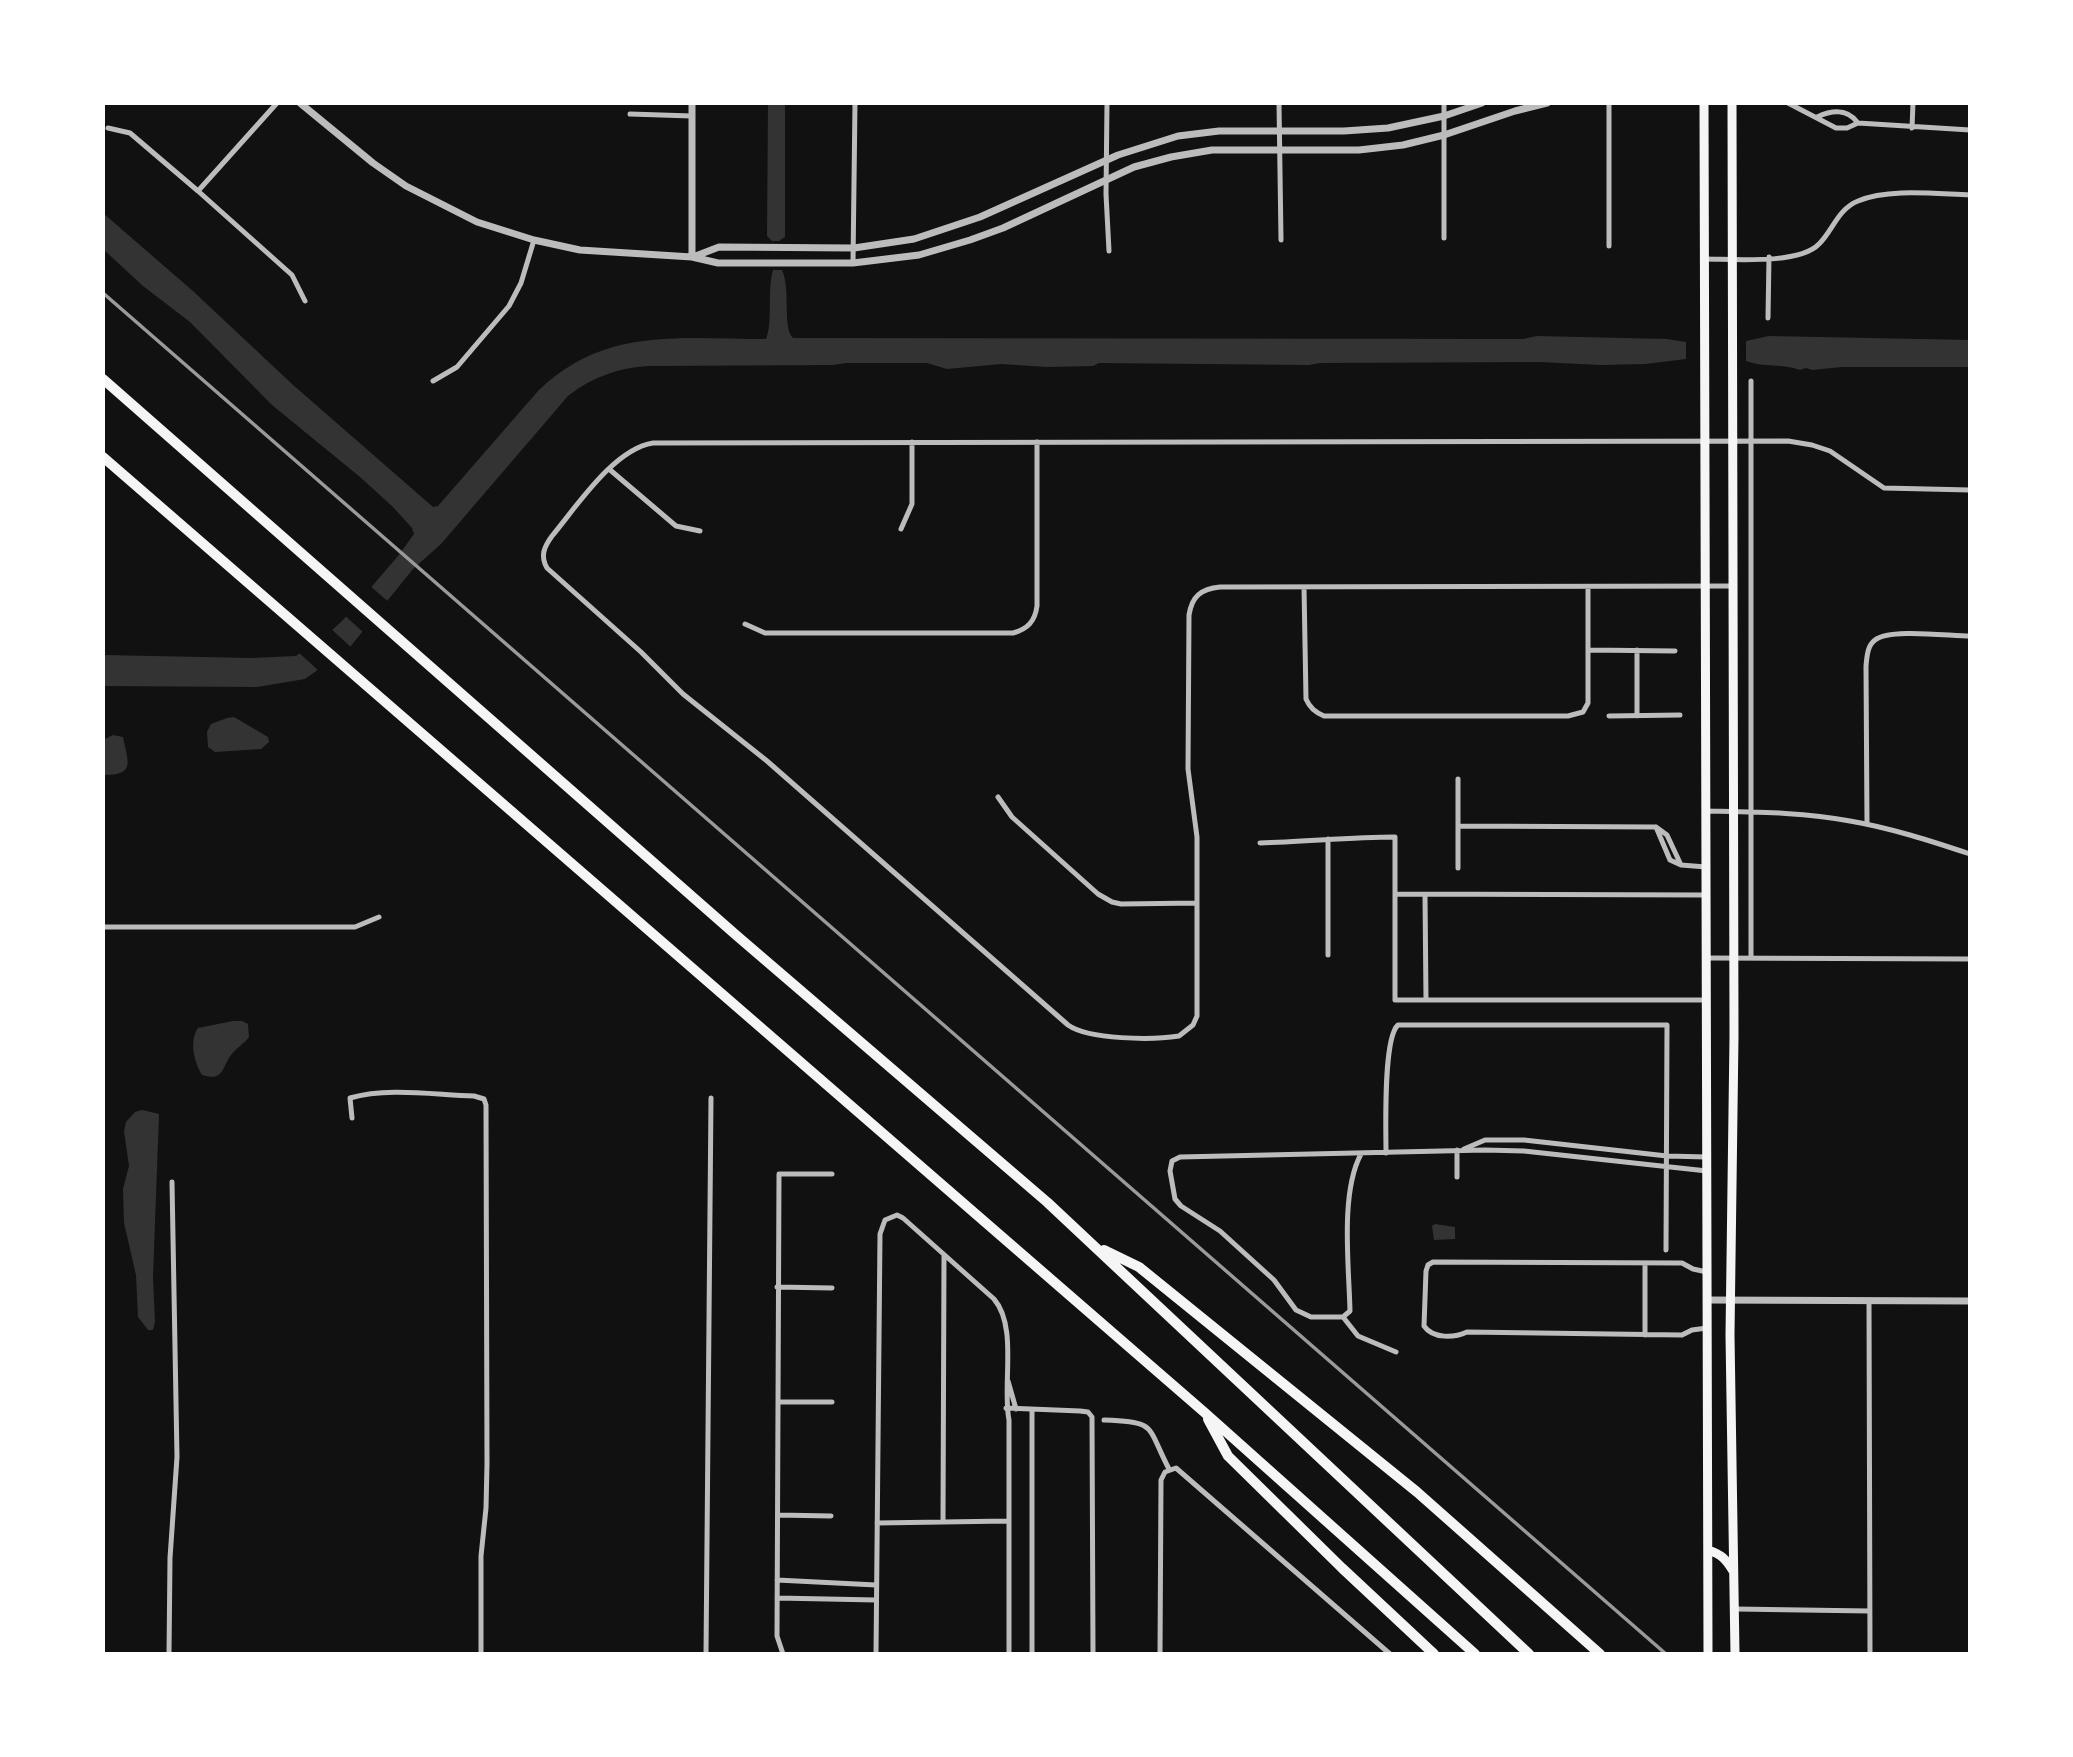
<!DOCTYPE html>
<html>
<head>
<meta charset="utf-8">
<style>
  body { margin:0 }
  #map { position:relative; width:2073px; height:1757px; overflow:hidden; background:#111; font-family:Montserrat,sans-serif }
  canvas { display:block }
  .frame { position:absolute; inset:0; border:105px solid #fff; pointer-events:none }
</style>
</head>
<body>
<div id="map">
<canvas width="2073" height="1757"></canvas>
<div class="frame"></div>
</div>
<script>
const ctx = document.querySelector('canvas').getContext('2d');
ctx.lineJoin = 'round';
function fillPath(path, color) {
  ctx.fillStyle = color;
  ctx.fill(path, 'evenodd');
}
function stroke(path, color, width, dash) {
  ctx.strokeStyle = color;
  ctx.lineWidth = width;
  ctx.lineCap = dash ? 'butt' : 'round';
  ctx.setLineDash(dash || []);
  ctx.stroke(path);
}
fillPath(new Path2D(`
  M768,103H785V237L779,241H772L767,236Z
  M103,213L194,292L292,384L433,507L438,506L538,391C604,326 682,339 766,339C773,323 767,290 773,270H782C791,289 782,327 793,338L1523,339L1537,336L1667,339L1686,342V359L1645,364L1601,365L1539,362L1320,363L1309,365L1099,363L1093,366L1047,367L1001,364L947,369L927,363H846L833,365L648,366C618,368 592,377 568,396L441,544L413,569L350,647L305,679L257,687L103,686V655L252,658L296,656L330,632L342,621L398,556L414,534L412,528L393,507L360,477L272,405L190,322L143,286L103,249Z
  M1769,336L1970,340V367H1842L1812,370L1806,368L1800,370C1783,363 1764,368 1746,361V341Z
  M234,717L268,737L269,742L261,749L215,752L208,747L207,732L211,724L227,718Z
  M113,735L123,737C128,763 136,775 103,775V740Z
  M233,1021H242L248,1024L249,1037C244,1044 237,1047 232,1054C221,1067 225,1082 202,1075C194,1062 189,1041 198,1028Z
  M142,1110L159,1114L153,1277L155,1322L153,1330H148L138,1317L136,1275L124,1223L123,1189L129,1166L124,1131L126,1122L135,1112Z
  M1435,1224L1455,1227V1239L1434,1240L1432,1226Z`), '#333');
fillPath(new Path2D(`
  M369,585L391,604L364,633L342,613Z
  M330,628L353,649L320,672L297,651Z`), '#111');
stroke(new Path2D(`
  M1107,103L1106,194L1109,251
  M1279,103L1281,240
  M1788,103L1836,128H1847L1858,123L1970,130
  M630,114L692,116
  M1817,117C1832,110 1847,108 1858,123
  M108,128L130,133L198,191L292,275L305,301
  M1912,128L1913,103
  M198,191L277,103
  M1444,238V103
  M1609,246V103
  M1704,259C1732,259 1799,265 1819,244C1833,230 1838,209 1858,201C1888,188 1937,194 1970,195
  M853,263L855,103
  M1768,318L1769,257
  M433,381L457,367L509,306L521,283L534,240
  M1751,381V958
  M609,469L676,526L700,531
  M901,529L912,504V442
  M1733,586L1220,587C1201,589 1192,596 1189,615L1188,769L1197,837V1016L1193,1025L1179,1036C1153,1040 1089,1040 1068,1025L767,761L683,694L641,652L547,568C540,556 544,547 552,536C577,506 614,449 653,443L1788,441L1812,445L1830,451L1884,488L1970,490
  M1304,587L1306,699C1310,708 1315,712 1324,716H1568L1583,712L1588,703V587
  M745,624L765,633H1013C1028,629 1035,621 1037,606V442
  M1589,650L1675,651
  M1637,650V716
  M1609,716L1680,715
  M998,797L1012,817L1098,894L1112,902L1121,904L1197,903
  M1705,811C1753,812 1803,812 1850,821C1891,828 1931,841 1970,854
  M1867,824L1866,666C1867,657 1867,646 1875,640C1890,628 1949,636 1970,636
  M1458,826L1656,827
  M1656,827L1667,835L1681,865L1670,860Z
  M1328,839V955
  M1260,843C1305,842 1350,837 1395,837V1000H1706
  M1681,865L1706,867
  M1458,868V779
  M1395,894L1706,895
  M1425,895L1426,1000
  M103,927H355L379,917
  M1706,958L1970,959
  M352,1118L350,1098C388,1087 435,1095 474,1096L484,1099L486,1105L487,1464L486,1508L481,1556V1654
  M1464,1149L1485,1140H1524L1667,1156L1707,1157
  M1386,1153C1386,1129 1383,1038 1398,1025H1667L1666,1250
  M1361,1154C1340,1193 1349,1266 1350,1311L1343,1317H1311L1296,1310L1274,1280L1220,1231L1181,1206L1175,1199L1170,1171L1172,1161L1180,1157L1485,1150L1524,1151L1707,1171
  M1457,1177V1150
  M1707,1272L1693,1269L1682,1263L1433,1262L1428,1265L1426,1271L1424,1326C1433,1339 1454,1338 1467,1332L1682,1335L1692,1330L1707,1328
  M777,1287L832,1288
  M1869,1300L1870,1654
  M1343,1317L1358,1336L1396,1352
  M1645,1335V1263
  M1008,1381L1016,1409
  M778,1402H832
  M1006,1408L1080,1411L1088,1412L1092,1417L1093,1654
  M1032,1410V1654
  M1104,1420C1158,1422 1146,1425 1169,1469
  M778,1515L831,1516
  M943,1522L944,1256
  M877,1523L1008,1521
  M777,1580L876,1585
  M777,1598L876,1600
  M1735,1609L1869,1611
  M169,1654L170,1558L177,1457L172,1182
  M706,1654L711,1098
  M783,1654L777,1636L779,1174H832
  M876,1654L880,1234L885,1220L897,1215L903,1218L994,1299C1018,1327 1002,1385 1009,1420V1654
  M1160,1654L1161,1480L1165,1472L1176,1468L1390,1654`), '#bcbcbc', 5);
stroke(new Path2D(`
  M300,103L373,163L406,186L477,222L534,240L580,250L692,257L718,263H853L919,255L970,240L1003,228L1134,167L1171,157L1212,150H1359L1403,145L1444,135L1515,111L1547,103
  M692,103V257
  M693,257L719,247L854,248L914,239L980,217L1118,155L1178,136L1219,131H1344L1388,128L1444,116L1482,103
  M1707,1300L1970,1301`), '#bcbcbc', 7);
stroke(new Path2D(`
  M1704,103L1708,1654
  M1732,103L1734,1036L1730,1335L1735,1654
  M1708,1550C1721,1554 1726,1559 1733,1571`), '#f5f5f5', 9);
stroke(new Path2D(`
  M103,379L736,935L1047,1202L1529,1654
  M103,457L1204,1412L1475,1654
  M1104,1250L1139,1267L1417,1492L1600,1654
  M1208,1419L1228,1456L1342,1568L1434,1654`), '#f5f5f5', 10);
stroke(new Path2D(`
  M103,293L1666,1654`), '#9a9a9a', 3.5);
</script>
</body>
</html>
